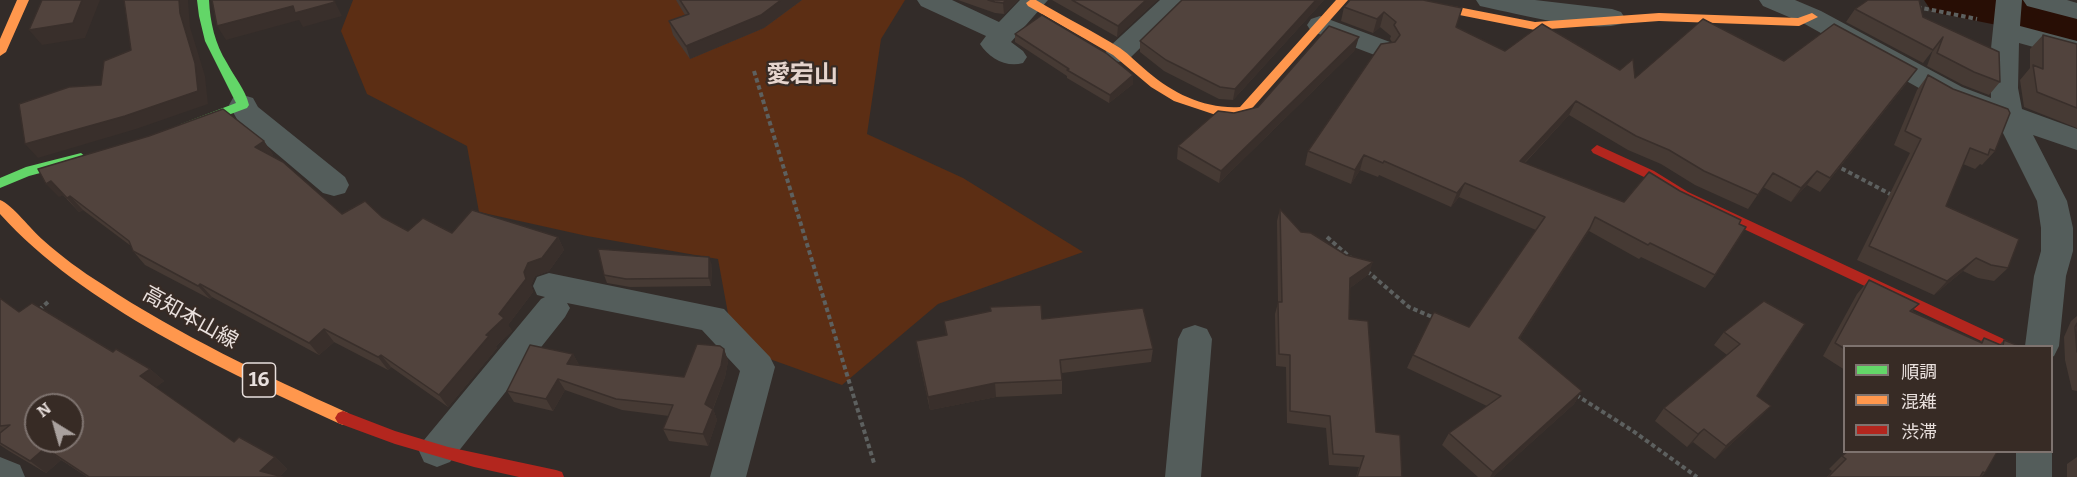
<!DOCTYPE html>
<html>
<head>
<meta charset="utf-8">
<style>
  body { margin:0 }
  #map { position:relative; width:2077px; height:477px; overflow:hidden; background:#332c29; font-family:Bitter,"Noto Sans JP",serif }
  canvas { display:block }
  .legend { position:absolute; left:1843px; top:345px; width:210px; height:108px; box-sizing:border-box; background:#372b25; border:2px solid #7e736f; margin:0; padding:8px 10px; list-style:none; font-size:18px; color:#e9e0dd }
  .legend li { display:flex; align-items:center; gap:12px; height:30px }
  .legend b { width:30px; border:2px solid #7e736f }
  .north { position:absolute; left:24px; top:393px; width:60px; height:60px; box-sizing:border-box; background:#372b25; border:2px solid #7e736f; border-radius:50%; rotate:323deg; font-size:16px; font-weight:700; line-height:24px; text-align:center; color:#e9e0dd }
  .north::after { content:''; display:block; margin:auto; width:21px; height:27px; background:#a9a19e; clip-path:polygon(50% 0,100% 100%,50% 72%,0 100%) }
</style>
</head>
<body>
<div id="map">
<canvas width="2077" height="477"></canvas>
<ul class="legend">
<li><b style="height:8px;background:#63d668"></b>順調</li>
<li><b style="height:8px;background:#ff974d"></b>混雑</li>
<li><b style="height:8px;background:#b3261e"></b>渋滞</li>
</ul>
<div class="north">N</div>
</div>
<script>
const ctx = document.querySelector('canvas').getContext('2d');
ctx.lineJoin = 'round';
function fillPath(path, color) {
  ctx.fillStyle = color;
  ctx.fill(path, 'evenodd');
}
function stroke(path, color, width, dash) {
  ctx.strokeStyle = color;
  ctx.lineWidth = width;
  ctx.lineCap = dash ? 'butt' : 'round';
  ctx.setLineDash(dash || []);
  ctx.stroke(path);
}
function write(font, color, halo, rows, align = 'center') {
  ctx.font = font + ' Bitter,"Noto Sans JP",serif';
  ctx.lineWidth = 4.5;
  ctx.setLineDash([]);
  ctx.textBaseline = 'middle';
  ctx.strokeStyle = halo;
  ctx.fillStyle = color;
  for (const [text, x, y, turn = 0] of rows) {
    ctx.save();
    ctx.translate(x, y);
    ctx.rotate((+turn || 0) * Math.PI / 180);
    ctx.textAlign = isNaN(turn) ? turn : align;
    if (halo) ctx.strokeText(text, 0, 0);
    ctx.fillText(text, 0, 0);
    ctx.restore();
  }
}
fillPath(new Path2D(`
  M353,0H905L881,39L867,134L963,178L1083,252L938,304L842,385L767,358L729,319L718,259L587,236L479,212L467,146L367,94L341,31Z`), '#5c2e14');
fillPath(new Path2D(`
  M2023,8L2077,20V25L2023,21Z`), '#280e05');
fillPath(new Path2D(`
  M1924,0H2047L2077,5V41L1932,12Z`), '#280e05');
stroke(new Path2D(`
  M1917,7L1977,19
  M754,71L874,463
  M1835,165L1892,195
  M1327,237L1352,259
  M1367,271L1409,307L1437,319
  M39,310L48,302
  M1576,395L1633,431L1697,477`), '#5d605f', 4, [4.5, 3]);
fillPath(new Path2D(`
  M917,0H952L999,22L1020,0H1048L1011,42L1023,51L1027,57L1023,63C1006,68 989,58 980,44L986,36L921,6Z
  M1160,0H1189L1129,59L1119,62L1109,59L1105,53L1109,47Z
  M1476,0H1535L1612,9L1621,12L1625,18L1621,24C1589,33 1523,15 1489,8L1480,6Z
  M1759,0H1795L1821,11L1962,87L1991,98L1990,58L1996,0H2022L2020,26L2077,41V59L2019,43L2018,88L2022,109L2077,129V150L2033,135L2067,201L2073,228V251L2066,276L2059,346L2054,356L2052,357V346H2025L2034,276L2041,251V228L2037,201L1997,121L1942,101L1803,23L1763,6Z
  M2023,0H2067L2077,3V19L2027,6Z
  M1320,16L1390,42L1394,48L1390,54L1380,57L1311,31L1307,25L1311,19Z
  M243,95L253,98L258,107L345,177L349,185L345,193L334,196L323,193L238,121L229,105L233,98Z
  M549,273L724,309L770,357L775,367L746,477H710L740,371L702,330L567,303L570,308L565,317L450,462L437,467L424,462L419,451L424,440L541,299L545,297L537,295L533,286L537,277Z
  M1195,325L1207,329L1212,339L1201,477H1165L1178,339L1183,329Z
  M2052,451V477H2016V452Z
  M0,457L20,465L25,477H0Z`), '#545d5b');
fillPath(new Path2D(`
  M197,0H209C210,22 215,44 227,63C235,78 245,89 249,105L247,108L185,131L179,127L181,124L236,103L205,41L199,16Z
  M81,153L87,158L85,161L29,176L0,188V178L26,167Z`), '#63d668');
fillPath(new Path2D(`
  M17,0H29L6,52L0,56V39Z
  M1030,0H1036C1064,17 1093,31 1120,48C1130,55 1138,64 1148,72C1174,94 1205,109 1240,107L1336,0H1348L1247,114L1216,115L1174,101L1151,87L1113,55L1028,6L1026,3Z
  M1398,0H1422L1535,22L1659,13L1798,18L1812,13L1818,17L1799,26L1659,21L1535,30L1404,4Z
  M0,200C12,204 32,231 43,240C61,256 81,271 102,284C179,335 264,375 348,413L351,418L348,423L343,425L338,423C225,371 83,306 0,214Z`), '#ff974d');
fillPath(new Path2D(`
  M1597,145L1654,171L1688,192L2010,342L2012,346H1992L1678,198L1644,177L1593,153L1591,150Z
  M343,411L395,431L448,447L556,470L562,472L564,477H519L474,467L395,444L338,423L335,418L338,413Z`), '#b3261e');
fillPath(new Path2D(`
  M676,0H802L764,28L690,59L673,35L669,21L685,15Z
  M958,0H1018L1004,14L995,13Z
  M1052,0H1157L1117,37Z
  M1324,0L1233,100L1219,99L1164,71L1140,52V41Z
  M1350,0L1456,27L1505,51L1620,70L1635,78L1784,61L1906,84L1820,192L1807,185L1791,202L1763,187L1748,209L1695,185L1661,164L1628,150L1569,115L1525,163L1624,202L1680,191L1739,224L1715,275L1705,288L1641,257L1639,259L1589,231L1520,338L1582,391L1574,404L1493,477H1478L1442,445L1449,433L1487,406L1407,368L1413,355L1469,327L1536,230L1459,197L1451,207L1379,175L1378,177L1360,170L1351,184L1305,165L1308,151L1392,42L1390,39L1391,36L1380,27L1373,33L1341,21L1344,7Z
  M1855,9L1923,17L2000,82L1989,95L1963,85L1927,66L1933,50L1923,63L1846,22Z
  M1015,34L1133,75V84L1109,103L1067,78V76L1015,42Z
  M2043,35L2077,44V128L2024,107L2020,80L2030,68V49Z
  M1355,50L1219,183L1177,159L1178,146L1234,113L1258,107Z
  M1928,75L1995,151L1982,165L1980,164L1975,169L1963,164L1946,206L2008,268L1994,281L1978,278L1963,271L1934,295L1857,260L1910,153L1894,145L1917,90Z
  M149,136L264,141L273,155L272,156L342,214L382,217L408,231L558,237L564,250L549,271L535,276L531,285L533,292L508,325L512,331L496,346L497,348L448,407L391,367L388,370L334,342L319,355L212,297L210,299L145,265L133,251L131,246L83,210L79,212L63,195L59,197Z
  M1280,209L1301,232L1369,274L1350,288L1349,319L1376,432L1402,477H1356L1359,467L1329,465L1326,428L1287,423L1286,367L1276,366L1275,314L1278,303L1277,221Z
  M712,265L711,286L630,287L607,283L604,275Z
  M1869,280L1919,304L1912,311L1980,342L1984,338L1999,345L2004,340L2019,346H1845V370L1823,356L1857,294Z
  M0,298L19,312L113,352L150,369L164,381L156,387L234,442L275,457L287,469L280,476L283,477H87L61,460L46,473L9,451L0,445Z
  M1764,301L1757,396L1771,406L1759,418L1715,459L1693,442L1687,447L1655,421L1664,408L1727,355L1714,345L1724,332Z
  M2077,316V391L2072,390L2065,360L2064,337L2071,321Z
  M1042,319L1153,349L1151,362L1062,373V394L996,397L930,410L918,355L916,341L946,335L944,321Z
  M724,349L728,361L725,377L713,409L717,420L708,446L669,441L663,429L669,416L622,410L565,390L553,411L514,402L507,391L573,354L579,365L684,377Z
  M1846,452H1997L1985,473L1981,477H1827L1832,471L1829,469Z
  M2077,457V477H2067V464Z`), '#463a34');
fillPath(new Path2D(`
  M82,0H100L85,38L42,45L29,30Z
  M179,0H188L190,27L205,76L208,104L136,129L38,158L25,144L195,63L180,13Z
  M781,0H802L764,28L690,59L686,46Z
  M1006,0H1018L1004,14L1003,3Z
  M1146,0H1157L1117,37L1118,26Z
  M1316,0H1324L1233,100L1235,89Z
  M335,2L342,16L303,27L299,20L226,40L217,26L293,6Z
  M1384,12L1380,27L1373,33L1377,19Z
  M1359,37L1355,50L1219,183L1221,171Z
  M1133,75V84L1109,103L1110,95Z
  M1576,101L1569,115L1513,175L1520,161Z
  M264,141L273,155L265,160L255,147Z
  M1364,155L1360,170L1351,184L1355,170Z
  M1817,171L1807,185L1791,202L1801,188Z
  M51,181L64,195L59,197L46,184Z
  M1465,183L1459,197L1451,207L1457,193Z
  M70,196L83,210L79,212L67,198Z
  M1590,228L1583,241L1512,351L1519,338Z
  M558,237L564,250L549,271L535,276L531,285L533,292L508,325L512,331L496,346L497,348L448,407L439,395L486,335L499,314L528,263Z
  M709,257L712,265L711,286L709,278Z
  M1976,258L1963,271L1934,295L1947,281Z
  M1373,262L1369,274L1346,291L1350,278Z
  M200,284L212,297L210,299L198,286Z
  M324,329L334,342L319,355L309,343Z
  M724,349L728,361L725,377L710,416L705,404Z
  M573,354L579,365L567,364Z
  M381,355L391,367L388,370L378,357Z
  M150,369L164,381L154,389L140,376Z
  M558,379L565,390L553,411L546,399Z
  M995,383L996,397L930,410L928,397Z
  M1582,391L1574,404L1493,477H1490L1493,472Z
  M1771,406L1759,418L1715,459L1726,446Z
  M713,409L717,420L708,446L703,434Z
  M1704,429L1693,442L1687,447L1698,434Z
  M45,448L61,460L46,473L30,461Z
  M275,457L287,469L279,477L260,471Z`), '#392f2b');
const building = new Path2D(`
  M42,0H82L73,23L29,30Z
  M124,0H179L180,13L195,63L198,91L125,116L25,144L19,104L69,87L101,85L104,61L131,50Z
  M212,0H333L335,2L295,13L293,6L217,26Z
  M680,0H781L761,15L686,46L669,21L689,14Z
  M988,0H1006L1003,3L995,2Z
  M1072,0H1146L1118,26Z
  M1182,0H1316L1235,89L1220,87L1166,60L1140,41Z
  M1350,0H1423L1462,8L1456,27L1505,51L1542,24L1620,70L1633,59L1635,78L1703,19L1784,61L1834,24L1917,69L1830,178L1817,171L1801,188L1773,173L1758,195L1704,171L1669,150L1636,136L1576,101L1520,161L1624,202L1649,172L1680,191L1741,220L1739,224L1746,227L1715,275L1650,243L1648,245L1595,217L1590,228L1519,338L1582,391L1493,472L1449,433L1501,396L1413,355L1434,312L1469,327L1545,217L1465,183L1457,193L1384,161L1383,163L1364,155L1355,170L1308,151L1381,44L1395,42L1400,35L1394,25L1396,22L1384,12L1377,19L1344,7Z
  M1868,0H1919L1923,17L1999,52L2000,82L1974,72L1937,53L1943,37L1933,50L1855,9Z
  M1042,15L1106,53L1133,75L1110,95L1067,70L1069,69L1015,34Z
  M1329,26L1359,37L1221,171L1178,146L1218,111L1234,113L1258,107Z
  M2043,35L2077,44V108L2037,92L2033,65L2043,69Z
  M1928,75L1953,89L2008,109L2010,113L1995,151L1990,149L1988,155L1970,148L1946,206L2019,239L2008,268L1991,265L1976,258L1947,281L1869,246L1921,139L1905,131Z
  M223,109L264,141L255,147L283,162L342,214L365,201L382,217L408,231L423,218L452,233L472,210L558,237L542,258L528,263L524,272L526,279L499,314L504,318L486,335L489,336L439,395L381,355L378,357L324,329L309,343L200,284L198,286L133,251L129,241L70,196L67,198L51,181L46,184L38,169L149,136Z
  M1280,209L1301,232L1311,233L1346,255L1373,262L1350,278L1349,319L1368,321L1376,432L1400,435L1402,477H1357L1364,456L1333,454L1330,416L1290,411V355L1279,354L1278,302H1282Z
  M598,249L709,257V278L626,279L604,275Z
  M1869,280L1919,304L1910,311L1982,343L1984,338L2003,346L2004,340L2019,346H1845V349L1835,343Z
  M0,298L19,312L32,303L113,352L116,349L150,369L140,376L234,442L239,437L275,457L260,471L283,477H89L45,448L30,461L0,443V433L10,425L0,426ZM36,405H72V441H36Z
  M1764,301L1805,324L1757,396L1771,406L1726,446L1704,429L1698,434L1664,408L1740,344L1724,332Z
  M1041,305L1042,319L1143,308L1153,349L1060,360L1062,380L995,383L928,397L916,341L947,335L944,321L991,311L990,307Z
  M2077,323V352L2075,327Z
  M697,344L720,346L724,349L721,366L705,404L713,409L703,434L663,429L673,405L616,399L558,379L546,399L507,391L530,345L573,354L567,364L684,377Z
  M1847,452H1997L1985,473L1983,472L1980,477H1828L1846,459L1842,456Z`);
fillPath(building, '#51433d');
stroke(building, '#392f2b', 1.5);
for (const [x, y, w] of [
  [259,380,33]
]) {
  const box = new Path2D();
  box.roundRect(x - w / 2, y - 17, w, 34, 4.5);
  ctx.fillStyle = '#372b25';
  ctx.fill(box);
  stroke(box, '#e9e0dd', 1.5);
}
write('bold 20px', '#e9e0dd', null, [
  ["16",259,380]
]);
write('21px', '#e9e0dd', '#372b25', [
  ["高知本山線",190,318,29]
]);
write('bold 24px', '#e5d4cd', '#372b25', [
  ["愛宕山",802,75]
]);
</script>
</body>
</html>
